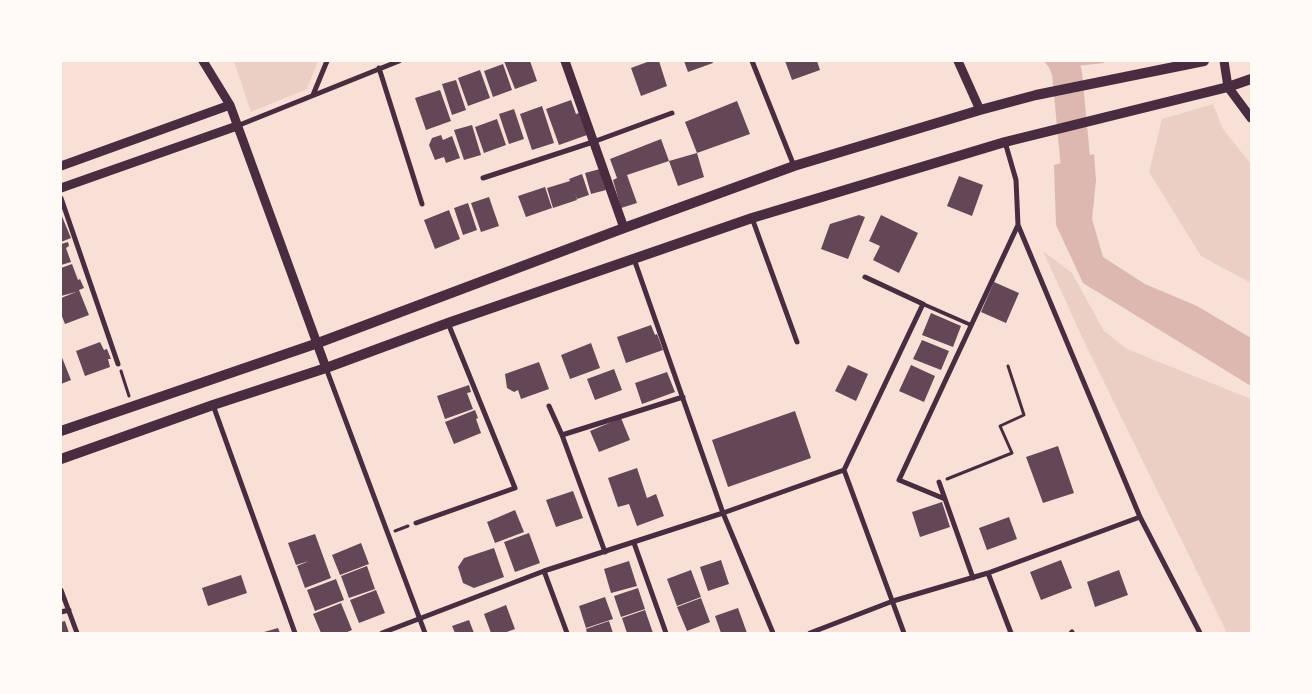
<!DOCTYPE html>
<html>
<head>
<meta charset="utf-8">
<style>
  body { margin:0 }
  #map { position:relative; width:1312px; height:694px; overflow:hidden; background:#f7e1d7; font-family:Signika,sans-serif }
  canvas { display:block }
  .frame { position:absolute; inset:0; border:62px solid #fffaf5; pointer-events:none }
</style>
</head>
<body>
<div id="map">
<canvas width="1312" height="694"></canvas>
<div class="frame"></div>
</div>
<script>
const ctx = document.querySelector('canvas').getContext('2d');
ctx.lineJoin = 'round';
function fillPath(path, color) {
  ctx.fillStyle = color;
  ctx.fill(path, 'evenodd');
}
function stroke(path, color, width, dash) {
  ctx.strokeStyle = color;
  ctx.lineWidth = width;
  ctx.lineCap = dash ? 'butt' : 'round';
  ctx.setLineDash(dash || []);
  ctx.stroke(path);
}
fillPath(new Path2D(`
  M234,61H318L307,89L251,112Z
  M1213,104L1223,129L1251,164V283L1201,256L1149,172L1162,119Z
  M1043,251L1072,273L1104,331L1127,349L1251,399V633H1227L1081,335Z`), '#ebcfc5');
fillPath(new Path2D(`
  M1044,61H1103L1104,63L1050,69Z
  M1094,154L1096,180L1092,219L1103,257L1145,284L1197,306L1251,338V386L1083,283L1056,225L1054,165Z`), '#dcb8b0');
stroke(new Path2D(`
  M1063,61L1067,73L1079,200`), '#dcb8b0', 30);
fillPath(new Path2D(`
  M504,61H530L537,81L515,89Z
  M650,61H659L667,86L641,96L631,68Z
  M684,61H712L713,63L688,72Z
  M785,61H817L820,70L792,80Z
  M503,64L512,90L493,97L484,71Z
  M480,70L490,98L468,106L458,78Z
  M456,80L466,110L452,115L442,84Z
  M440,90L451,121L426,130L415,98Z
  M571,100L576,114L579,113L587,135L559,145L546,109Z
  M737,101L750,134L697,153L685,122Z
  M542,106L554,143L532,150L520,114Z
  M514,109L524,139L509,144L499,114Z
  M497,119L506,145L484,153L475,127Z
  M472,125L481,155L464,160L454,130Z
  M441,135L443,140L452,136L460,158L446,163L444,157L435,160L429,145L432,138Z
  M661,139L669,161L697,153L704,177L678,186L669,161L627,175L637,203L621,208L613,180L617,178L610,159Z
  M600,169L606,190L591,194L585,173Z
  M582,174L589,195L577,199L575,193L577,200L553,208L547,188L570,181L569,179Z
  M959,176L983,185L972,216L947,206Z
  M545,187L552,208L526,217L518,196Z
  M489,197L499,226L481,232L471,203Z
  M468,203L477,230L463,235L454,208Z
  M449,210L460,239L435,249L424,220Z
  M61,214L71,238L61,242Z
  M859,215L865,217L848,259L821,249L830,224Z
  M881,215L918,233L899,273L873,260L880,246L869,241Z
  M68,242L69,246L66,248L71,262L61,265V244Z
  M72,264L78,280L80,279L84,288L79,290L89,315L65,324L61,314V298L76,292L61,296V268Z
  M994,282L1019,293L1006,323L981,312Z
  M931,313L961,326L953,347L922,335Z
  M651,325L655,335L657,334L663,350L626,363L617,337Z
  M922,340L949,351L941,370L913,359Z
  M100,342L104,350L107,349L111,359H108L110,367L85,376L76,351Z
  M591,343L600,368L570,379L561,355Z
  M61,355L71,380L61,384Z
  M539,362L549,389L521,399L518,390L514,392L507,388L505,374Z
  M848,365L868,374L856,401L835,391Z
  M911,365L935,376L924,402L899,391Z
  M614,369L622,390L595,400L587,379Z
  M667,372L675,392L642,404L635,383Z
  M469,385L471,392L467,393L473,409L445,419L437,396Z
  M475,410L478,418L476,419L481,433L454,444L445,422Z
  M795,411L811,458L728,487L712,440Z
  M621,418L630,440L599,452L590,431Z
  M1058,446L1074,493L1043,503L1026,457Z
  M637,468L647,498L656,494L664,516L637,526L629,504L618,507L608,478Z
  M573,491L583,518L556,527L546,500Z
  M942,502L950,527L920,537L912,512Z
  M515,510L524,532L495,543L487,522Z
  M1009,517L1017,539L987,550L979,528Z
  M529,533L540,563L515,572L504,542Z
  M315,534L331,578L305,588L297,566L309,561L296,565L288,543Z
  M361,543L369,564L340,575L332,555Z
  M494,548L504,577L474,588L463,583L458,567L464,558Z
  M721,560L729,584L708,591L700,567Z
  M1061,560L1072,588L1041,600L1030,572Z
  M629,561L637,586L611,593L604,569Z
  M367,566L375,589L349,598L341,576Z
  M691,570L701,597L677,606L667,579Z
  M1119,570L1128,595L1095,607L1087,582Z
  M241,575L247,593L208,606L202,588Z
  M336,579L344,600L315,611L307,590Z
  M638,588L645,609L621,617L614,596Z
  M376,590L385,613L359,623L350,600Z
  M605,597L613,619L586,628L579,606Z
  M701,598L710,622L687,631L677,607Z
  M341,603L352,630L345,633H321L313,614Z
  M506,605L515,629L504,633H491L484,614Z
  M738,608L747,633H721L715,616Z
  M645,610L653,633H627L622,618Z
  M469,620L474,633H455L452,626Z
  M65,621L69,633H61V622Z
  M609,621L613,633H587L586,629Z
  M278,628L280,633H264V632Z`), '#644757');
stroke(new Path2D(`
  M121,371L129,396
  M947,479L1012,453L1000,426L1024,415L1008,366
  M395,531L408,526`), '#4a2c40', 3);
stroke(new Path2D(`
  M923,304L971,325`), '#4a2c40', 4);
stroke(new Path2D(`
  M752,61L794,166
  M379,68L422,204
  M313,95L327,61
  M237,126L399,61
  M1005,142L1016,180L1018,225L1140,517L1200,633
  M483,178L593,142L672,113
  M61,198L118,364
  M752,218L797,342
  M634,259L723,513L773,633
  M326,368L425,633
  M213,405L295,633
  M549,406L562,435L605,552
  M562,435L683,397
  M844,470L923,304L865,277
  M844,470L904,633
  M939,482L973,578
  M945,499L899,480L1018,225
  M416,523L515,488L448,323
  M634,543L666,633
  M544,571L567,633
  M988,573L1011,633
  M61,590L77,633
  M61,612L69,610
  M382,633L544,571L723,513L844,470
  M810,633L893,601L988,573L1140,517
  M1071,633L1072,632`), '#4a2c40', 5);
stroke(new Path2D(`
  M203,61L230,105L326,368
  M565,61L624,228
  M958,61L980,110
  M1224,61L1228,87L1251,118
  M61,166L230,105
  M61,188L237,126`), '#4a2c40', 9);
stroke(new Path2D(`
  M61,431L318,343L624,228L794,166L980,110L1036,95L1204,61
  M61,459L213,405L326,368L448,323L752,218L1005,142L1228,87L1251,79`), '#4a2c40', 10);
</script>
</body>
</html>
